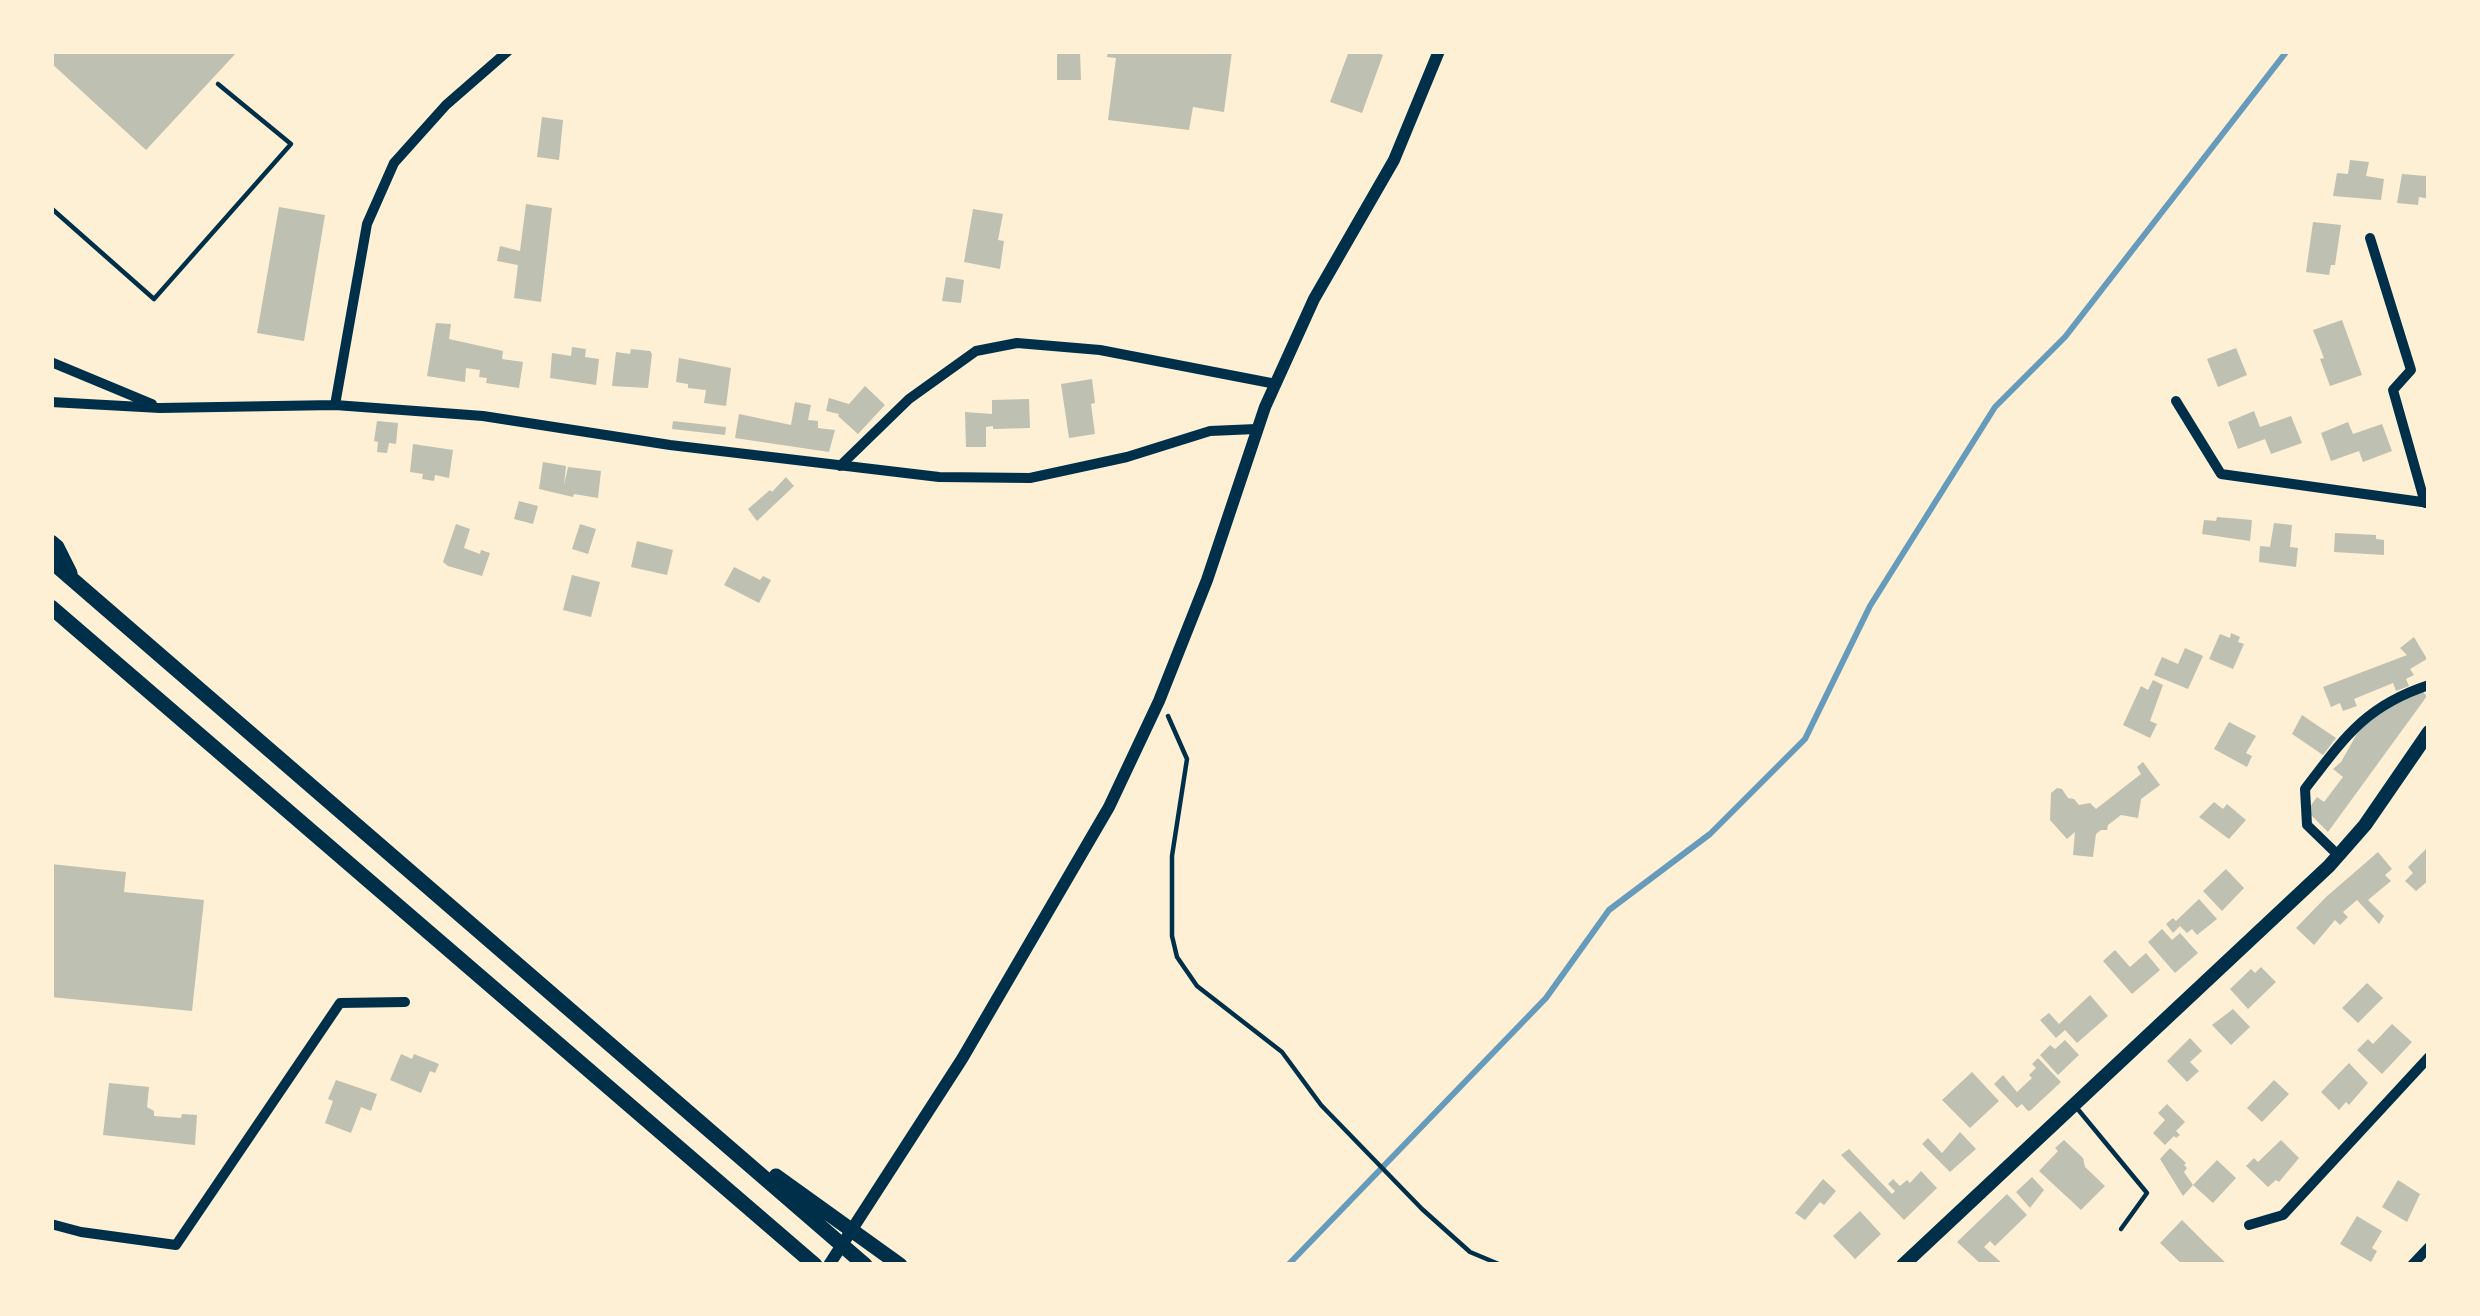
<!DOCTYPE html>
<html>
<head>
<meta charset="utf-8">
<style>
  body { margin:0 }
  #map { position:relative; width:2480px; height:1316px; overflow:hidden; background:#fdf0d5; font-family:Signika,sans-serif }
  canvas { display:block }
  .frame { position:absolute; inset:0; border:54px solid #fdf0d5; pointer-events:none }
</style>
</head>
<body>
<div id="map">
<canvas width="2480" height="1316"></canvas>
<div class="frame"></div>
</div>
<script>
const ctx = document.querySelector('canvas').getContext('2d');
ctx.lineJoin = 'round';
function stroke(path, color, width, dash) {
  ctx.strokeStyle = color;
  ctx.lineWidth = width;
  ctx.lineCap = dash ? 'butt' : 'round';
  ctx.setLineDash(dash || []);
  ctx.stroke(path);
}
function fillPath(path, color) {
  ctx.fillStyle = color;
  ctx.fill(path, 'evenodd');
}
stroke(new Path2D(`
  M1288,1265L1546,998L1609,910L1710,834L1805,739L1870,606L1995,407L2065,337L2287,51`), '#669bbc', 6);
fillPath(new Path2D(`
  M51,51H238L146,150L51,63Z
  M1057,51H1080L1081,80H1057Z
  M1108,51H1232L1224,112L1193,107L1189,130L1108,120L1116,58L1107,57Z
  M1349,51H1371L1383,55L1362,113L1330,102Z
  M542,117L563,120L559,160L537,157Z
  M2350,160L2369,162L2366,176L2384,179L2381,200L2333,196L2337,173L2348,174Z
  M2429,173V199L2419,197L2418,205L2397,203L2402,174L2425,176Z
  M526,204L552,208L541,302L514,298L518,265L497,261L500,246L520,251Z
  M279,207L325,215L304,341L257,333Z
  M973,209L1003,214L998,240L1004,241L1000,269L964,262Z
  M2313,222L2341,225L2335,265H2331L2329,275L2306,272Z
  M946,277L964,280L961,303L942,301Z
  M2342,320L2362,375L2330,386L2320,359L2324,358L2313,330Z
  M436,323L451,324L449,339L503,351L502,359L523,362L519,388L486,383L487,378L479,377L480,370L466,368L465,382L427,376Z
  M572,347L586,349L585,357L599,359L596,385L550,378L552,353L571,356Z
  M2236,348L2247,375L2218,387L2207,359Z
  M631,349L650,351L652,354L648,388L612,386L616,352L630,354Z
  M679,358L731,368L726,406L704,403L706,390L688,388V384L676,382Z
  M1092,379L1095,403L1091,404L1095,434L1069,438L1061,384Z
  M865,386L885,405L858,434L838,416L839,414L826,411L829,398L849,404Z
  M1029,399L1030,428L993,429V426L986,427V447H966L965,412L992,414V400Z
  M795,402L811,405L808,420L818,421V428L835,430L829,452L735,438L739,414L791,425Z
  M2254,411L2260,427L2291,416L2302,443L2271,454L2265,439L2238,449L2228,422Z
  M377,421L398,423L396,444L389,443L387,453L377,452L378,442L374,441Z
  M673,421L726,427L725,435L672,429Z
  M2348,422L2353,434L2382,424L2392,451L2363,462L2359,451L2331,461L2321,433Z
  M413,444L453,450L449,478L435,475L434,481L422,479L423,474L410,472Z
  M543,462L566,466L564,485L568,467L601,471L598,498L574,494L573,497L539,489Z
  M786,477L794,486L757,521L748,509L770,490L772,492Z
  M519,501L538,506L533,524L514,519Z
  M2217,517L2252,520L2250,541L2202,534L2204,520L2216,521Z
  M2274,523L2292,525L2290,547L2298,548L2296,567L2259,562L2260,546L2270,547Z
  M456,524L470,529L464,548L480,554L481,550L490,553L482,576L448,566L443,562Z
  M580,524L596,529L588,554L572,549Z
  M2335,533L2376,535V539L2384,540V555L2334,552Z
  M637,541L673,550L667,575L631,567Z
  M734,567L760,580L763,576L771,580L759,603L724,585Z
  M572,575L600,582L591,617L563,610Z
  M2231,633L2240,637L2238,642L2244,644L2233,669L2209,659L2220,634L2230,638Z
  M2414,637L2427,659L2410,669L2414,675L2406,679L2409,686L2396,691L2393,683L2354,699L2357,706L2343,711L2340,703L2331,707L2323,687L2407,655L2400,648Z
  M2185,648L2203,656L2188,689L2154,675L2162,657L2178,664Z
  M2153,680L2163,685L2150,721L2157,724L2150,738L2123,725L2141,686L2148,690Z
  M2422,691L2427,696L2328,832L2307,811L2317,797L2324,802L2343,777L2333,769L2341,762L2358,732L2385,707Z
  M2302,715L2336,738L2323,755L2292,734Z
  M2229,722L2256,736L2246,753L2252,756L2247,767L2214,749Z
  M2143,762L2160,785L2141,799L2138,818L2121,815L2108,825L2107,830H2101L2096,834L2093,857L2073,855L2075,832L2067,839L2050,820L2051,793L2057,788L2062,789L2068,798L2074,799L2079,805L2090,803L2096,809L2141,774L2137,767Z
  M2214,802L2223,809L2227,804L2246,820L2229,839L2199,817Z
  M2429,846V880L2416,891L2405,881L2413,873L2408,867Z
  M2378,852L2392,869L2385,875L2391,881L2368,900L2384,916L2379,924L2357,900L2343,912L2348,917L2340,925L2335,920L2314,945L2296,928L2326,897Z
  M51,864L126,872L124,892L204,900L192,1011L51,997Z
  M2226,869L2244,888L2222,911L2203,891Z
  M2199,899L2217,919L2197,935L2192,929L2187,933L2180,926L2173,933L2166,924L2173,918L2176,921Z
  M2162,929L2172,940L2180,933L2198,953L2175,973L2148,942Z
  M2115,950L2130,967L2146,953L2160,970L2132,994L2103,961Z
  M2261,967L2276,982L2248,1009L2230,989L2251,969L2255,973Z
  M2367,983L2383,998L2358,1023L2342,1008Z
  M2090,995L2108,1016L2077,1043L2065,1030L2056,1038L2040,1020L2049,1013L2059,1024Z
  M2233,1009L2250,1027L2231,1045L2212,1025Z
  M2392,1024L2412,1042L2382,1074L2357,1050L2368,1039L2373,1044Z
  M2190,1038L2202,1051L2190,1062L2199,1071L2187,1082L2167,1061Z
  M2065,1040L2079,1055L2058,1075L2040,1055L2050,1045L2055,1049Z
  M401,1054L412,1059L414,1054L439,1064L435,1073L430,1071L421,1093L390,1080Z
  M2038,1058L2061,1082L2031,1110L2028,1111L2022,1104L2017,1108L1994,1084L2003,1075L2017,1092L2032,1078L2029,1075L2036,1068L2032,1064Z
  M2349,1063L2368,1083L2349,1105L2346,1102L2339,1110L2321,1092Z
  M1972,1072L1999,1101L1970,1128L1942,1100Z
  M336,1080L377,1094L371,1111L361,1107L351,1133L325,1123L333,1101L328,1099Z
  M2274,1080L2289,1094L2262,1122L2247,1108Z
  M109,1083L149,1087L147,1107L154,1111V1116L181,1118L182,1114L197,1115L195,1145L103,1135Z
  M2167,1104L2185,1122L2176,1131L2180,1135L2176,1138L2174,1136L2165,1145L2153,1133L2165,1120L2158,1113Z
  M1960,1132L1976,1149L1950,1172L1922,1144L1928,1138L1942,1153Z
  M2064,1140L2083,1158L2085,1167L2105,1186L2081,1210L2039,1171L2058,1151L2055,1148Z
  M2281,1140L2299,1158L2279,1182L2276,1180L2268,1187L2246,1166L2254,1158L2258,1162Z
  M2170,1148L2186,1163L2184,1165L2187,1168L2184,1172L2193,1185L2183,1196L2160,1159Z
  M1849,1149L1892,1194L1895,1191L1888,1184L1893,1179L1900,1186L1907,1180L1910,1183L1921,1171L1937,1188L1904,1220L1841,1155Z
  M2217,1160L2236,1178L2213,1203L2193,1185Z
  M2032,1177L2044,1190L2030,1208L2016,1192Z
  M1823,1179L1836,1191L1824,1205L1820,1202L1805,1220L1795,1213Z
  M2398,1180L2420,1194L2407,1222L2382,1207Z
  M2007,1194L2027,1215L1995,1246L1990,1241L1984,1247L2004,1265H1982L1957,1242Z
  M1860,1211L1881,1234L1855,1259L1833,1236Z
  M2357,1216L2382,1231L2372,1248L2377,1251L2371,1262L2340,1244Z
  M2182,1220L2208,1246L2228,1265H2183L2160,1243Z`), '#bec0b2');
stroke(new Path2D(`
  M1168,716L1187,759L1172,856V936L1177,957L1197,986L1282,1052L1321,1105L1422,1209L1470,1252L1501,1265`), '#003049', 4.5);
stroke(new Path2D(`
  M51,208L154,299L291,144L218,84
  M2076,1107L2147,1193L2121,1229`), '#003049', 4.5);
stroke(new Path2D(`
  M2370,238L2411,370L2393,390L2425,503
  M51,362L152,404
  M2176,401L2221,474L2429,503
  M51,402L160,408L335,405L483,416L670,445L939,477L1030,478L1127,457L1210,431L1256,429
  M335,405L367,224L394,163L446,105L508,51
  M840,466L909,399L976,351L1017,343L1100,350L1276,384
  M2339,856L2307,825L2305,789C2344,738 2365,706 2429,685
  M51,1224L81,1232L176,1245L340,1003L405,1002
  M2249,1225L2283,1215L2429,1057
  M2412,1265L2429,1247`), '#003049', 10);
stroke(new Path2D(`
  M829,1265L962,1059L1109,807L1159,701L1207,580L1265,407L1314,299L1394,160L1439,51`), '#003049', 12);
stroke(new Path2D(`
  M1903,1265L2329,866L2365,825L2429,732`), '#003049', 14);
stroke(new Path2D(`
  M51,542L57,547L70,573
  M51,561L865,1265
  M51,607L815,1265
  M776,1176L900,1265`), '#003049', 15);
</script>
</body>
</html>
